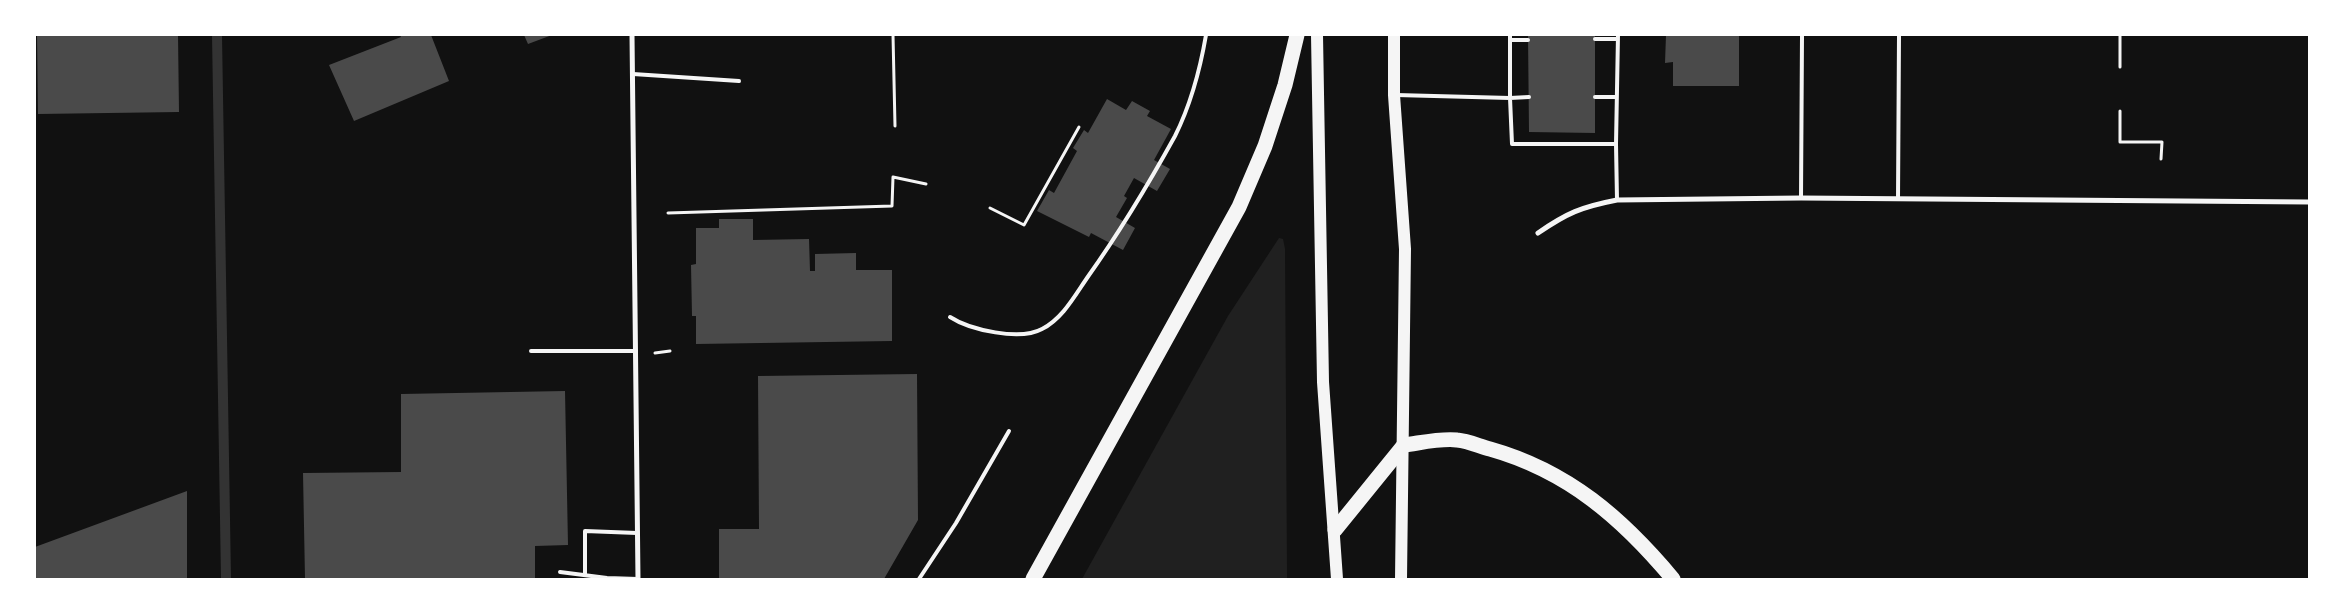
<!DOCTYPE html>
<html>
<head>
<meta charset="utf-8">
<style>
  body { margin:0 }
  #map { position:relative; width:2344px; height:614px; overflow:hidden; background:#111; font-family:"IBM Plex Serif",serif }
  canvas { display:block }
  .frame { position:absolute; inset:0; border:36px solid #fff; pointer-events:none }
</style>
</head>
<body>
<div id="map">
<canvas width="2344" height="614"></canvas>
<div class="frame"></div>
</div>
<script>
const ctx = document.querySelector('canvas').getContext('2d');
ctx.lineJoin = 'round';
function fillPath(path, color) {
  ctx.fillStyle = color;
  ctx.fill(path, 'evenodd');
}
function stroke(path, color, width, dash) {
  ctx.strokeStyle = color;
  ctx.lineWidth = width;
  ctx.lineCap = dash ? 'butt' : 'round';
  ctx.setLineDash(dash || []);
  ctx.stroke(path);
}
fillPath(new Path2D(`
  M1279,238L1283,239L1285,249L1287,579H1082L1228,316Z`), '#202020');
stroke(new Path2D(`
  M217,35L226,579`), '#333', 10);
fillPath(new Path2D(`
  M37,35H178L179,112L38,114Z
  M400,35H431L449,81L354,121L329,65L401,37Z
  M524,35H552L528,44Z
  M1528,35H1595V133L1529,132Z
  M1666,35H1739V86H1673V62L1665,63Z
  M1107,99L1126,110L1132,101L1150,111L1147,116L1171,129L1154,160L1170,169L1157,191L1134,178L1124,196L1127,198L1116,217L1135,228L1123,250L1091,233L1089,237L1037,211L1049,190L1054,193L1077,151L1073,148L1084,130L1088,133Z
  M719,219H753V240L809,239L810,271H815V254L856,253V270H892V341L696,344V316H692L691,265L696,264V228H719Z
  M917,374L918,520L884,579H719V529H759L758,376Z
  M565,391L568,545L535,546V579H305L303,473L401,472V394Z
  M187,491V579H35V547Z`), '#4a4a4a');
stroke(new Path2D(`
  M893,35L895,126
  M2120,67V35
  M2120,111V142H2162L2161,159
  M990,208L1024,225L1079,127
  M668,213L892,206L893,177L926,184
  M655,353L670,351`), '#f5f5f5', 3);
stroke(new Path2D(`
  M1510,35V98L1529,97
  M1595,39H1618
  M1510,40H1528
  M633,74L739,81
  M1396,95L1510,98L1512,144H1616L1618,35
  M1595,97H1616
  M1616,144L1617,200
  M1801,198L1802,35
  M1898,199L1899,35
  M950,317C970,330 1020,341 1042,329C1062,319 1074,297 1087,278C1119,233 1148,185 1175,136C1191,104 1200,70 1206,35
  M531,351H636
  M560,572L607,578L638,579
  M585,574V531L637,533
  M919,579L956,523L1009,431`), '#f5f5f5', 4);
stroke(new Path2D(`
  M632,35L638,579
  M1538,233C1567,213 1581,207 1617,200L1801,198L2309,202`), '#f5f5f5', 5);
stroke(new Path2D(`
  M1317,35L1323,382L1337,579
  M1394,35V95L1405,249L1401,579`), '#f5f5f5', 12);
stroke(new Path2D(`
  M1335,530L1404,445C1420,443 1441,438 1457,440C1468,441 1479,446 1490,449C1568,471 1622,518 1673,579
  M1033,579L1239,207L1265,146L1285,85L1297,35`), '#f5f5f5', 15);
</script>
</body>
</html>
